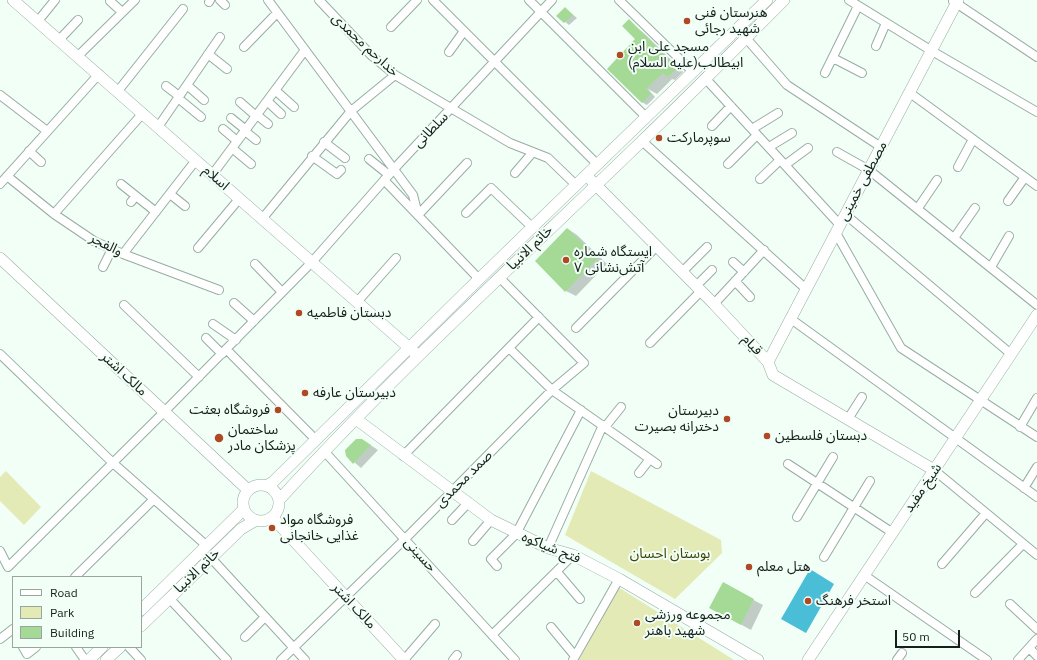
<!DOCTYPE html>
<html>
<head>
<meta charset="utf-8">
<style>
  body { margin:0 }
  #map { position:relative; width:1037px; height:660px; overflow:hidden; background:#f1fff7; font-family:"IBM Plex Sans",sans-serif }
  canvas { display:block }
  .legend { position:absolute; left:12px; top:576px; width:130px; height:72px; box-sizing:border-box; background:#f1fff7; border:1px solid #99a59f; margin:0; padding:5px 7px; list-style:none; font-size:12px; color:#161f1b }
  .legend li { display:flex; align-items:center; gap:8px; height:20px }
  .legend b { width:20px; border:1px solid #99a59f }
  .scale { position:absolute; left:895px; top:630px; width:65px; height:18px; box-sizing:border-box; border:2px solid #161f1b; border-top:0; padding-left:5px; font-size:12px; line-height:14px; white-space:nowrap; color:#161f1b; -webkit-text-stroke:3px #f1fff7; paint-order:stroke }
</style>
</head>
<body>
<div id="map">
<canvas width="1037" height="660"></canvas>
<ul class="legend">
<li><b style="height:5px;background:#fff"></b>Road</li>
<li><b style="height:11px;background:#e3eab5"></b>Park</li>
<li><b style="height:11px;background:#a5da96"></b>Building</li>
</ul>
<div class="scale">50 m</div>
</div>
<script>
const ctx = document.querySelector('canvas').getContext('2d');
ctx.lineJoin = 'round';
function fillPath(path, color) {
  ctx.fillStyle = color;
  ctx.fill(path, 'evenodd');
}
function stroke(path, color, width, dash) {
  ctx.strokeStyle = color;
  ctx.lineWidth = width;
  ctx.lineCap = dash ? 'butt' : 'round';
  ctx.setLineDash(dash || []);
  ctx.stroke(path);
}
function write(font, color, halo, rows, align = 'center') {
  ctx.font = font + ' "IBM Plex Sans","Noto Sans Arabic",sans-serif';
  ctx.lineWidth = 4;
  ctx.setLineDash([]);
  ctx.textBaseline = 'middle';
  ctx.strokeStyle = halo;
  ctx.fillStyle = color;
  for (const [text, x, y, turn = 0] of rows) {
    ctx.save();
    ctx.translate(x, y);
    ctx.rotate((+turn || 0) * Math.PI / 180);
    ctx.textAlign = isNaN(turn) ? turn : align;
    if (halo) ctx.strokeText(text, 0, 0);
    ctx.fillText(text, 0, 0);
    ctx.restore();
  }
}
fillPath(new Path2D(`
  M6,471L41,507L24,525L0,501V477Z
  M591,471L721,540L722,553L675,599L565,535Z
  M618,587L734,660H579Z`), '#e3eab5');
fillPath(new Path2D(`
  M810,569L834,584L806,633L781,619Z`), '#4abed6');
fillPath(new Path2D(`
  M565,8L577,18L569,25L558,16Z
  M629,21L646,35L683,72L675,80L672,79L657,94L648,89L655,97L647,105L642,102L636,39Z
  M568,229L577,235L607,264L576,296L566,291Z
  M369,444L378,450L361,468L347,456Z
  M723,584L763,605L751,630L720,613Z`), '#0003');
fillPath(new Path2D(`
  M565,7L573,15L564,23L556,16Z
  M629,19L677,68L668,77L663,73L646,89L651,94L642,103L607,69L635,39L622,26Z
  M567,228L598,258L565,292L535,261Z
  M356,439H362L371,445L353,464L346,456L345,450Z
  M723,582L754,599L741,625L709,608Z`), '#a5da96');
const street = new Path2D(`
  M220,0L225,5
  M268,0L413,195L418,215
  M319,0L372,56L395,75L510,143L548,158L576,185
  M433,0L597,164
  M529,0L646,117
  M619,0L693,72
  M849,0L932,51L1037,112
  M110,1L122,12
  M953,1L1037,57
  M209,2L210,0
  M38,21L55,0
  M391,27L417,0
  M746,38L787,85L881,147
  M59,40L78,20
  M876,46L886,23
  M244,47L277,13
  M449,52L464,31
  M208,54L227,69
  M78,56L135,0
  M833,58L862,73
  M825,73L858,6
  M705,78L840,225
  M187,85L204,100
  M166,86L179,96
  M275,90L294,107
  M118,91L183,9
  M910,93L1037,186
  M0,95L47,131
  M178,98L201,117
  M267,101L281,114
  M240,102L256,116
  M257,115L268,124
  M231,118L246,130
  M712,126L731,106
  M158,127L220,37
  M223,129L237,141
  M752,129L778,113
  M245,131L256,140
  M642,141L806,289
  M324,142L345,158
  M769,147L792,133
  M232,148L251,164
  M29,151L41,162
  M837,152L869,170L1037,305
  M312,156L337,174L341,170
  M369,159L389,175
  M728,164L757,135
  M785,165L808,148
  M958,167L973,139
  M515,173L533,152
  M212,175L305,50
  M7,176L54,214L94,241L123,254L219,290
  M760,179L780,160
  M384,180L479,279
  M0,184L99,74
  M121,184L156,212
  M170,194L185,206
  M1008,201L1025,177
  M131,202L136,196
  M918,208L937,180
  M466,213L491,188L532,227
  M54,214L143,113
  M418,215L467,163
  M846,215L1011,354
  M262,219L351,111L395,75
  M836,233L901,348L1037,437
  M954,238L975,208
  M198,248L239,199
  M123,254L196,160
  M733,262L744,272
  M255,264L282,292
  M103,267L112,249
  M991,267L1009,236
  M682,272L707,247
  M735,281L750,297
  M696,286L712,270
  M357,302L396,258
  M234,303L254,321
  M714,304L764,250
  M124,305L199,377
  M791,319L1037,497
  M213,324L236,340
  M576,328L657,246
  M206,338L222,354
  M650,343L701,291
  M509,348L552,390L657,464
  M226,349L316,440
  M0,354L113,463L207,546
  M848,419L862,397
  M605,427L621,407
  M1020,427L1037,398
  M324,451L515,660
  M403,456L539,317
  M788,464L893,533
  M934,470L1037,555
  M639,473L650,459
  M1024,488L1037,467
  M797,517L833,457
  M452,520L468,503
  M473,541L491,520
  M548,548L603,425
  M0,551L8,567L164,412L312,262L394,169L552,0
  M824,557L870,481
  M211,558L305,660
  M942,564L986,513
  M497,566L491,559L516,534L581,410
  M557,572L580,599
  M864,575L987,660
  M75,577L154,499
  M975,593L1023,544
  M169,598L227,660
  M1010,604L1037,629
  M551,627L575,656
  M492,635L573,555
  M245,637L265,617
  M0,639L13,629
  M23,647L27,654L36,647
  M76,647L85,660
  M129,647L141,660
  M1029,648L1037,656
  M281,660L405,539L552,390L584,363L499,277
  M404,660L435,624
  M453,660L457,655
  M573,660L619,579
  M897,660L902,653
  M1018,660L1037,639`);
const secondary = new Path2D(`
  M13,0L414,352
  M591,180L714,304L768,362L773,375L934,470
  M0,258L248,490
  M768,362L958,0
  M356,419L491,520L548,548L573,555L619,579L758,660
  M243 503a18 18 0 1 1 36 0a18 18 0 1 1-36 0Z
  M266,486L273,482L479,279L767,0
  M279,500C394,374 520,259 642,141C690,95 737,47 784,0
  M272,517L404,660
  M141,610L244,509
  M141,626L241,529L256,520
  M89,660L102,647
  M106,660L120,647
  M808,660L1037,315`);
stroke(street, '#97ada2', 10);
stroke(secondary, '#97ada2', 12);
stroke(street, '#fff', 8);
stroke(secondary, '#fff', 11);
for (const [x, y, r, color] of [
  [687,21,4,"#b04824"],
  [620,55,4,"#b04824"],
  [659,138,4,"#b04824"],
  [566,260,4,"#b04824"],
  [299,313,4,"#b04824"],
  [305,393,4,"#b04824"],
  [278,410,4,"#b04824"],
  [727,419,4,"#b04824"],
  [767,436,4,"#b04824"],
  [219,438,5,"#b04824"],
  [272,528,4,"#b04824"],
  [749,567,4,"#b04824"],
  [808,601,4,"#b04824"],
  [637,623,4,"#b04824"]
]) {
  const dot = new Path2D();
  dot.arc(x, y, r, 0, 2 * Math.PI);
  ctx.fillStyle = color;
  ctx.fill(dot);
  stroke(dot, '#f1fff7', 1.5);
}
write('14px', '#161f1b', '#f1fff7', [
  ["هنرستان فنی",695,13],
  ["شهید رجائی",695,29],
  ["مسجد علی ابن",628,47],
  ["ابیطالب(علیه السلام)",628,63],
  ["سوپرمارکت",667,138],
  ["ایستگاه شماره",574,252],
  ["۷ آتش‌نشانی",574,268],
  ["دبستان فاطمیه",307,313],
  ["دبیرستان عارفه",313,393],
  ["فروشگاه بعثت",270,410,"right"],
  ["دبیرستان",719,411,"right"],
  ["دخترانه بصیرت",719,427,"right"],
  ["ساختمان",228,430],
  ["پزشکان مادر",228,446],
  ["دبستان فلسطین",775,436],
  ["فروشگاه مواد",280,520],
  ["غذایی خانجانی",280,536],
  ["هتل معلم",757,567],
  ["استخر فرهنگ",816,601],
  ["مجموعه ورزشی",645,615],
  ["شهید باهنر",645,631]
], 'left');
write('14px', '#161f1b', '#f1fff7', [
  ["خدارحم محمدی",365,45,43],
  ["سلطانی",431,130,-46],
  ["اسلام",216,178,42],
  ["مصطفی خمینی",863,181,-62],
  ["والفجر",106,245,27],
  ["خاتم الانبیا",530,248,-44],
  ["قیام",752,345,47],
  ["مالک اشتر",124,374,43],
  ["صمد محمدی",464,479,-45],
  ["شیخ مفید",923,488,-56],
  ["فتح شیاکوه",551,548,22],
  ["حسینی",420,555,48],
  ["خاتم الانبیا",197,571,-44],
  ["مالک اشتر",354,606,47]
]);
write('14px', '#424604', '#f1fff7', [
  ["بوستان احسان",670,554]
]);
</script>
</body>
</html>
